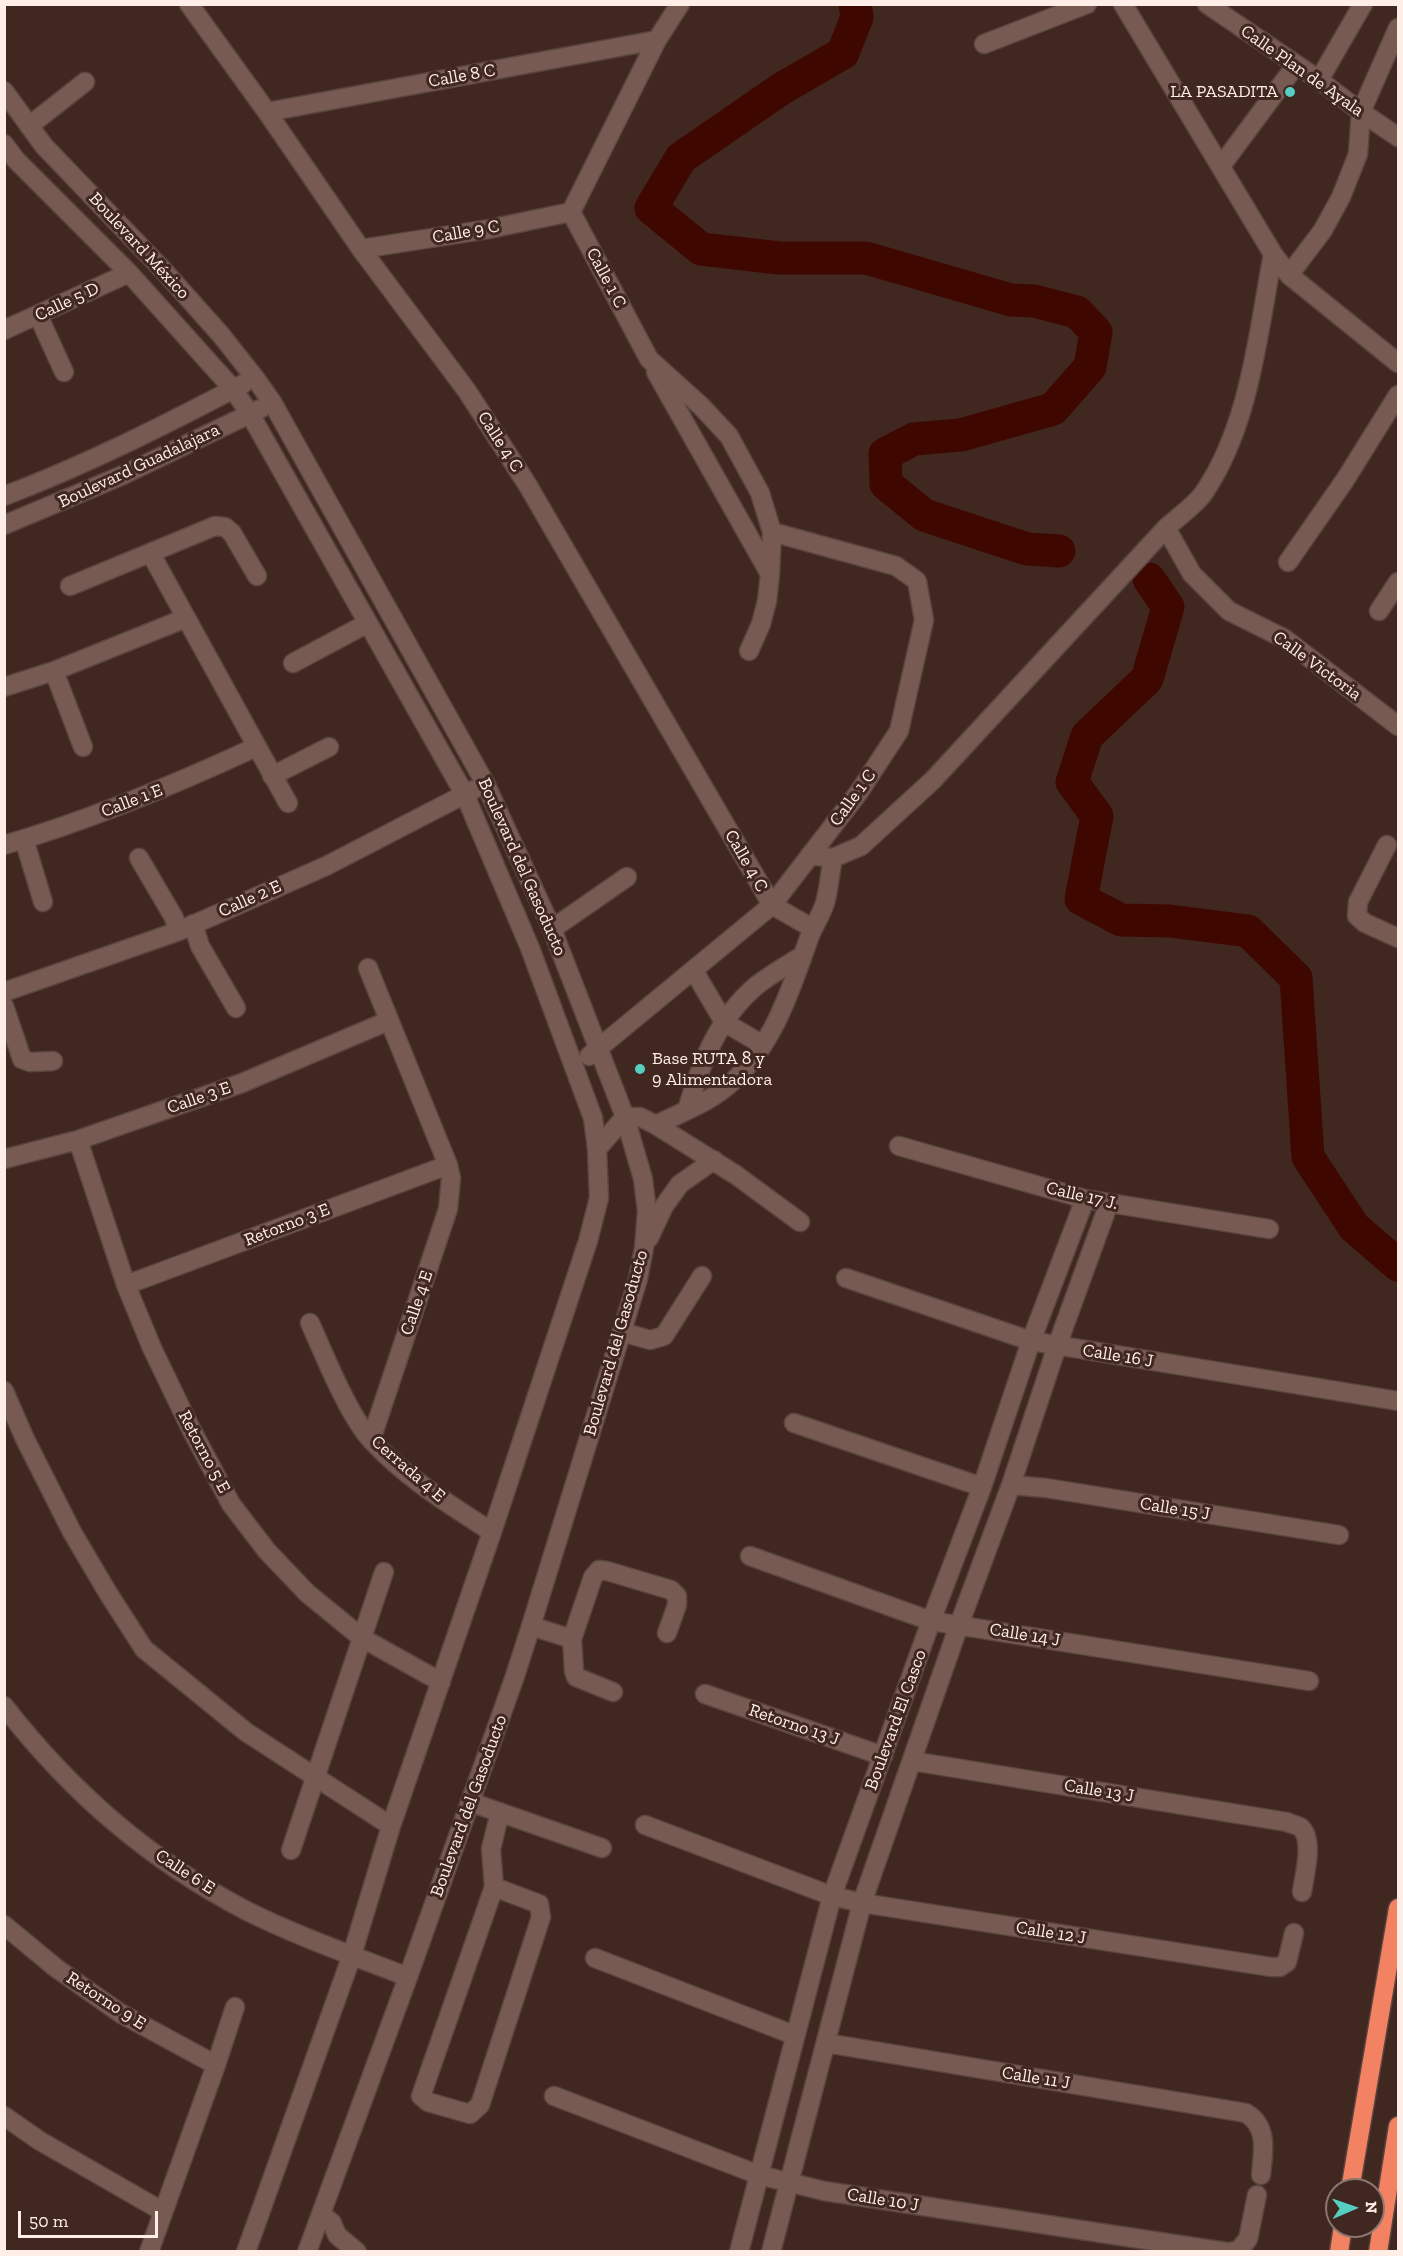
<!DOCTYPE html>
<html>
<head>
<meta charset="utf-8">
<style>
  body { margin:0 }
  #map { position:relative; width:1403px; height:2256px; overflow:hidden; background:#402720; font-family:"Zilla Slab",serif }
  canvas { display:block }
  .frame { position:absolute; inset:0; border:6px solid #ffede8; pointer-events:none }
  .north { position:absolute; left:1325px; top:2178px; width:60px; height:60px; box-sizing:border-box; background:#402720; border:2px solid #8c7670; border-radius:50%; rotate:88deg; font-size:16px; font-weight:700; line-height:24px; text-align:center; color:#ffede8 }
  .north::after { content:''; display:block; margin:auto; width:21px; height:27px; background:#57cec2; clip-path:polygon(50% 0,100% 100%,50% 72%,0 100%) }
  .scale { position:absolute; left:18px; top:2211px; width:140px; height:27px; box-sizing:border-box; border:3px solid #ffede8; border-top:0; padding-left:8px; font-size:18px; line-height:21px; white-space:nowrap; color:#ffede8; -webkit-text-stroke:4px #402720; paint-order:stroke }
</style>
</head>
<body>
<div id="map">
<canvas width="1403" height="2256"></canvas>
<div class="frame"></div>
<div class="north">N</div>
<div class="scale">50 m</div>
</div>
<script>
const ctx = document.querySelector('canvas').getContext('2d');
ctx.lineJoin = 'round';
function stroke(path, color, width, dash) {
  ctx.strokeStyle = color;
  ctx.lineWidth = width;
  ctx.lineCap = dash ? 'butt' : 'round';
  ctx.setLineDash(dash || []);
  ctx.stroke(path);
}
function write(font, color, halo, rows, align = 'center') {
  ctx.font = font + ' "Zilla Slab",serif';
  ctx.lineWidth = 6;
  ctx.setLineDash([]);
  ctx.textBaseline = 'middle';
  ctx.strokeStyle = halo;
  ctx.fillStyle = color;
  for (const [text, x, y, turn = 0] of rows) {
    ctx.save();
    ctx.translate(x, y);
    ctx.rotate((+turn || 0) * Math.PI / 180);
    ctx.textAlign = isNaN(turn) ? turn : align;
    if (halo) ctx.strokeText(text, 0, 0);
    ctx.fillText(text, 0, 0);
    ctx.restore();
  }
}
stroke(new Path2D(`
  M855,4L857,17L843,53L781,89L681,158L651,208L701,249L779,258H866L1011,300L1034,301L1077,312L1096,332L1090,367L1053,409L961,435L914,439L885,454L886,484L924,515L1027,549L1059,551
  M1149,579L1168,607L1147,679L1087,736L1072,782L1097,816L1081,899L1121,920L1170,921L1248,931L1296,978L1308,1157L1354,1227L1398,1265`), '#3e0800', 33);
const minor = new Path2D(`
  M189,4L267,112L361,249L467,391L527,484L772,905
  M680,4L657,40L571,212L649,359L701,406L729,436L760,493L772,532L770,574L767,601L761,624L749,651
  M1123,4L1273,254L1289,275L1398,363
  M1207,4L1319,80L1361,112L1398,137
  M984,44L1087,4
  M1319,80L1363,4
  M4,91L44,146L164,271L221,335L255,378L272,402L485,783L552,929L625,1117L643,1179L647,1211L644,1248L638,1279L531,1626L515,1676L408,1977L307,2252
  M267,112L657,40
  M29,126L85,82
  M4,144L16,160L129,273L233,389L250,414L465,795L530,948L593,1118L597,1149L599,1198L588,1241L492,1532L391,1826L352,1955L246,2252
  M1221,166L1296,65
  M361,249L489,229L571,212
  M1289,275L1323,230L1341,197L1358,154L1361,112L1398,28
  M38,315L64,372
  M4,330L129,273
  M656,372L770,574
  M4,496C86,465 165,425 243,384
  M4,525L123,475L260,409
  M1166,528L1192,574L1229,611L1285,639L1398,726
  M151,554L288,803
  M1288,562L1345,480L1398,395
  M70,586L215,526L225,527L232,533L257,576
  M1379,611L1398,582
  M293,663L368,623
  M54,671L83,747
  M4,687L54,671L186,618
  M272,776L329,747
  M24,839L43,902
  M4,845C91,820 174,785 256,747
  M1387,845L1358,902L1357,916L1365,923L1398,938
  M810,855L833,858L861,846L933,780L1166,528C1178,517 1194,506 1203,494C1250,426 1258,333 1273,254
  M139,858L173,916L179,931
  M772,905L812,928
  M193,924L200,946L236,1008
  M552,929L627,877
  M368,968L448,1165L451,1178L448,1209L371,1440
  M694,971L724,1022L763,1045
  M4,992L179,931L326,866L473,790
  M4,1006L22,1059L30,1062L53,1061
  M589,1056L772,905L859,792L899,731L924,620L917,581L896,566L772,532
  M687,1110C701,1063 718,1018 756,986C771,974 788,965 803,955
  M656,1125C682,1112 711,1102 732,1082C773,1045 790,992 808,941C812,928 821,916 825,903C829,889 830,873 833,858
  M78,1140L126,1285L152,1348L191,1429L231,1504L267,1551L307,1593L362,1638L441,1682
  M899,1146L1085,1199L1269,1229
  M597,1149L625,1117H640L656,1125L736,1175L800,1222
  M4,1159L78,1140L242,1083L388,1021
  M649,1238L664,1206L680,1184L714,1160
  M846,1278L1031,1341L1398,1401
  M126,1285L448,1165
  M310,1323C325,1356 348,1415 372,1441C406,1478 450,1505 492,1532
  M622,1332L650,1340L664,1336L702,1276
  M4,1391L25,1439L72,1532L108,1593L144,1649L246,1732L391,1826
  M794,1423L982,1487
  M1011,1485L1046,1488L1339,1535
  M750,1556L931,1621L1309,1681
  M531,1626L572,1639L593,1577L599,1570L607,1571L671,1590L677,1596V1605L667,1633
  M572,1639L574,1671L576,1677L613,1692
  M705,1694L883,1756
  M4,1706C72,1793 149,1860 247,1911C299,1937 354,1956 408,1977
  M912,1761L1287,1822C1290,1824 1297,1825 1300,1827C1315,1839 1304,1876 1302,1892
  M470,1802L602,1848
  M645,1825L832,1896L862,1903L1271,1967H1280L1287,1962L1294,1933
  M291,1850L384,1572
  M494,1887L539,1904L541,1917L480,2105L470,2114L428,2102L421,2096L494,1887L491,1849L500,1812
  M4,1925L56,1968L120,2013L216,2065
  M595,1958L794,2035
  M826,2043L1246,2113C1269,2127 1263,2152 1261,2175
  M554,2096L759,2175L824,2191L1226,2252
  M4,2116L40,2141L162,2211
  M321,2214L332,2223L337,2235L357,2252
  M149,2252L216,2065L235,2007
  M739,2252L832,1896L931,1621L982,1487L1031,1341L1085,1199
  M771,2252L862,1903L959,1625L1011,1485L1057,1346L1109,1203
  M1230,2252L1239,2250L1248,2239L1257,2195`);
const highway = new Path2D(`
  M1350,2190L1398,1908
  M1339,2252L1343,2226
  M1378,2252L1398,2126`);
stroke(minor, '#5a443f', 21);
stroke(highway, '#5a443f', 21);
stroke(minor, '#775b53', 18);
stroke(highway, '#f38262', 18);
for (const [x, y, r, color] of [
  [1290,92,6,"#57cec2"],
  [640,1069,6,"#57cec2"]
]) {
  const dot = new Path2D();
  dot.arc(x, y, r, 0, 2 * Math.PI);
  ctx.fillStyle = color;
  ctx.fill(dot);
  stroke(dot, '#402720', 2);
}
write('18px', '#ffede8', '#402720', [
  ["Calle Plan de Ayala",1302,71,35],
  ["Calle 8 C",462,76,-10],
  ["Calle 9 C",466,232,-10],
  ["Boulevard México",139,246,47],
  ["Calle 1 C",606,278,62],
  ["Calle 5 D",67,302,-25],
  ["Calle 4 C",500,442,57],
  ["Boulevard Guadalajara",139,466,-25],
  ["Calle Victoria",1317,666,36],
  ["Calle 1 C",853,798,-54],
  ["Calle 1 E",132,801,-21],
  ["Calle 4 C",746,861,60],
  ["Boulevard del Gasoducto",522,867,66],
  ["Calle 2 E",250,899,-24],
  ["Calle 3 E",199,1098,-19],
  ["Calle 17 J.",1082,1196,13],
  ["Retorno 3 E",287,1225,-21],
  ["Calle 4 E",417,1303,-71],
  ["Boulevard del Gasoducto",616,1343,-74],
  ["Calle 16 J",1118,1356,9],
  ["Retorno 5 E",204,1452,62],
  ["Cerrada 4 E",408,1469,41],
  ["Calle 15 J",1175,1509,9],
  ["Calle 14 J",1025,1635,9],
  ["Boulevard El Casco",896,1720,-70],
  ["Retorno 13 J",794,1725,19],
  ["Calle 13 J",1099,1791,9],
  ["Boulevard del Gasoducto",469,1806,-70],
  ["Calle 6 E",185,1872,33],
  ["Calle 12 J",1051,1933,9],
  ["Retorno 9 E",106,2001,33],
  ["Calle 11 J",1036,2078,9],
  ["Calle 10 J",883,2200,9]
]);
write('18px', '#ffede8', '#402720', [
  ["LA PASADITA",1278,92],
  ["Base RUTA 8 y",652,1059,"left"],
  ["9 Alimentadora",652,1080,"left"]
], 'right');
</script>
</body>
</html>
